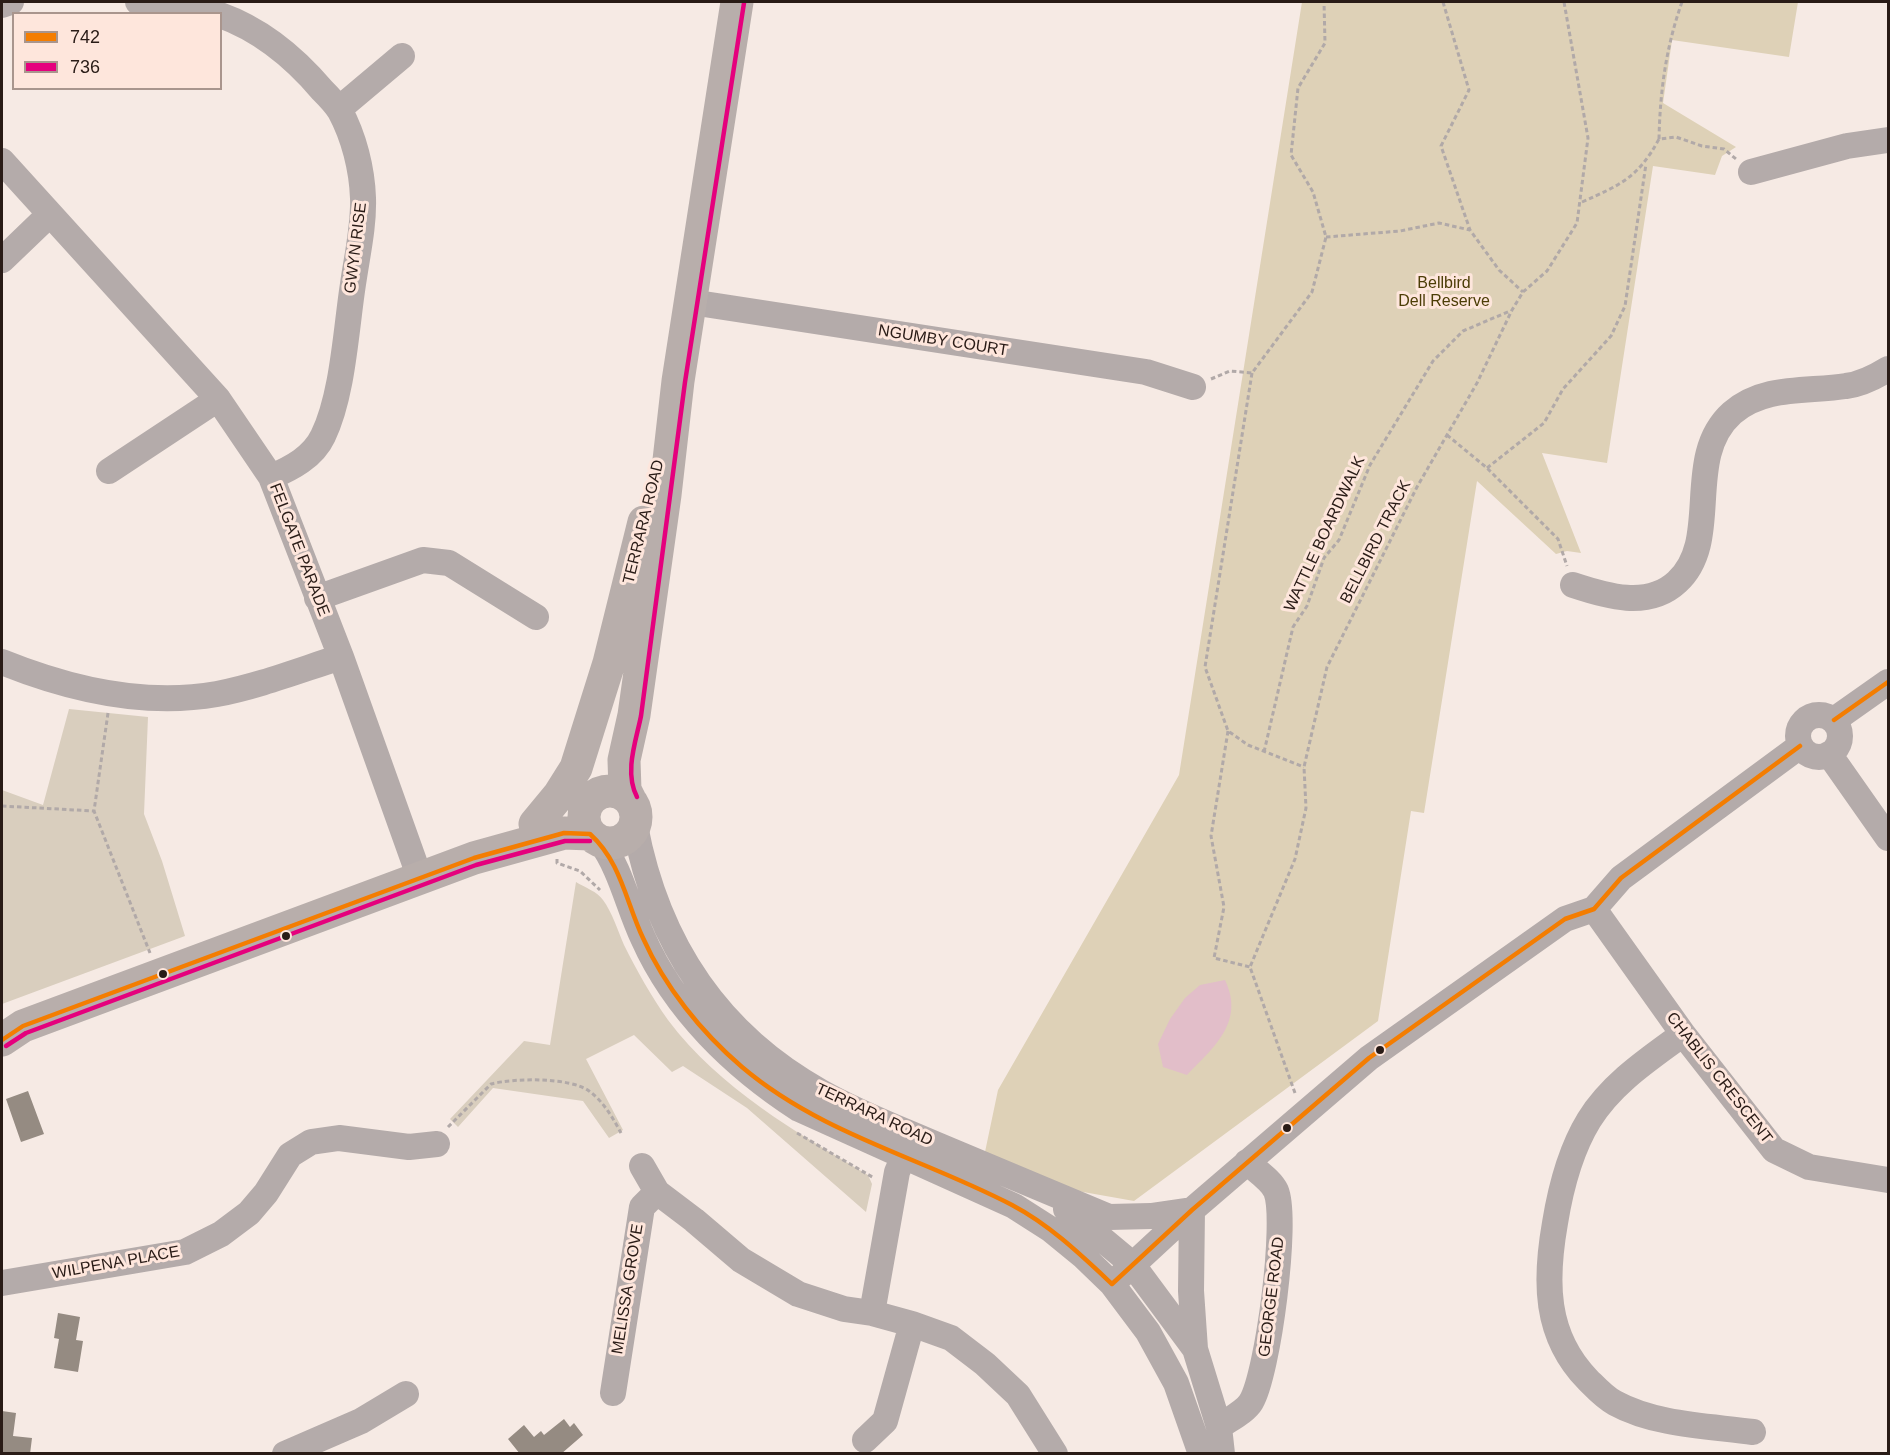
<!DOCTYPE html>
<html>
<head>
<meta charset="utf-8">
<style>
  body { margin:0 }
  #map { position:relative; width:1890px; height:1455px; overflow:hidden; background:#f6eae4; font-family:Helvetica,sans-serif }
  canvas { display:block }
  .frame { position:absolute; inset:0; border:3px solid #291b16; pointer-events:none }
  .legend { position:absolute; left:12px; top:12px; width:210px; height:78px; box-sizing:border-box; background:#fee6dc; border:2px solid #a9958d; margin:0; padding:8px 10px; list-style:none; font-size:18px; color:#291b16 }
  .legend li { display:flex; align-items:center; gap:12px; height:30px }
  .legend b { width:30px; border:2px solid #a9958d }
</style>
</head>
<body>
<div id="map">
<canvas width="1890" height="1455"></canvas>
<div class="frame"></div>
<ul class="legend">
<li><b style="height:8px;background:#f47d01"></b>742</li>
<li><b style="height:8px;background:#e5007d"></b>736</li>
</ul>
</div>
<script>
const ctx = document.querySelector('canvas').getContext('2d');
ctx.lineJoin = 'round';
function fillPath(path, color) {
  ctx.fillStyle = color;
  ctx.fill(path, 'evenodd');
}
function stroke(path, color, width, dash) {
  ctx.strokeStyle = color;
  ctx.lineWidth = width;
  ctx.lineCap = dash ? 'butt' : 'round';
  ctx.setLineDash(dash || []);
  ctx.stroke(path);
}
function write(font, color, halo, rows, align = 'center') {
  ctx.font = font + ' Helvetica,sans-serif';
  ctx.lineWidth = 6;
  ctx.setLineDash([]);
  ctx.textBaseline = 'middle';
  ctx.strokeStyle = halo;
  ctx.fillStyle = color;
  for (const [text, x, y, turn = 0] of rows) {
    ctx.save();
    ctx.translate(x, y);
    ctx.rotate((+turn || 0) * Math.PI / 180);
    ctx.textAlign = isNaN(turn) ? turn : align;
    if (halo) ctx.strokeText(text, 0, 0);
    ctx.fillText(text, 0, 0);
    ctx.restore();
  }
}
fillPath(new Path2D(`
  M69,709L148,717L144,814L162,861L185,936L2,1004V790L43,805Z
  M576,882C584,887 598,892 603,900C612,912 618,931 624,945C637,971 651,996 668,1020C720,1089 796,1132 868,1175L872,1184L866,1212L747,1108L683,1066L672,1072L634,1035L586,1059L623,1130L609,1138L583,1101L493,1088L458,1127L450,1119L524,1041L550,1045Z`), '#d9cebe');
fillPath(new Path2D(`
  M1302,2H1798L1789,57L1672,40L1663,103L1736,147L1722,156L1715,175L1653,166L1607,463L1542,453L1581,553L1567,551L1556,554L1477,481L1424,813L1411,811L1378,1021L1134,1201L1055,1187L985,1152L998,1090L1179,775Z`), '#ded1b7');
fillPath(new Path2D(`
  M1225,980C1245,1022 1214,1047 1187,1075L1163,1067L1158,1044L1170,1019L1185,998L1200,985Z`), '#e2bec9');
fillPath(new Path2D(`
  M28,1091L44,1134L21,1142L6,1099Z
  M58,1313L80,1317L76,1340L83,1341L78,1372L54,1368L59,1339L54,1338Z
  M2,1411L16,1413L13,1436L32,1438L30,1454H2Z
  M564,1419L570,1427L574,1423L583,1435L561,1454H520L508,1439L524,1425L534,1437L541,1431L544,1435Z`), '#958b82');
stroke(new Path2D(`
  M1443,2L1469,90L1441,146L1470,230
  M1659,139C1660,91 1666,47 1682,2
  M1582,202C1620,185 1638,178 1659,139L1676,137L1702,146L1724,149L1736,159
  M1326,237L1400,231L1439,223L1470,230L1499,270L1523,292
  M1252,373L1205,667L1228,731L1248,745L1304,767
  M1211,379L1230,371L1252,373L1312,292L1326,237L1313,192L1291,155L1298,88L1325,43L1324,2
  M1447,435L1487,468L1558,539L1567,566
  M1487,468L1544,423L1563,389L1611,336L1625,306L1646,164
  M108,713L94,811L150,953
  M1228,731L1211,836L1224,907L1214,958L1250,967
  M1264,752L1293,627L1307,606L1324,558L1339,540L1370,465L1433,361L1463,331L1510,311
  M2,806L94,811
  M557,859V863L580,871L600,890
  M1295,1093L1250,967L1295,859L1306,808L1304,767L1327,667L1417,487L1477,383L1512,310L1523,292L1547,271L1577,223L1588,138L1564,2
  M448,1127L491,1084C514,1078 570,1077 589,1091C603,1101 613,1118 621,1133
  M797,1133L874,1178`), '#b1a9a8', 3, [4.5, 3]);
stroke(new Path2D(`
  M138,2L209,14
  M2,5L11,2
  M220,15C262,30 294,57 322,90C328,96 335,103 340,111C354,137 362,169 363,198C364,226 357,256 353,284C346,329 343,395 323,436C313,457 292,468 271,477
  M339,109L402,56
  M2,161L218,399L271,477L341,657L420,878
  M1751,172L1847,146L1888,140
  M2,260L50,214
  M691,302L1146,372L1193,387
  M109,471L218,399
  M1573,585C1606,596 1648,609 1677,582C1723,540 1682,458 1732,413C1764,385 1808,392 1846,386C1862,384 1875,377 1888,369
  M317,598L423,560L449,563L536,617
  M2,662C69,689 144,707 217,694C259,686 300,670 341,657
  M1798 736a21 21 0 1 1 42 0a21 21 0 1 1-42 0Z
  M1834,720L1888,682
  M1829,754L1888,838
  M635,826C657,942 717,1034 821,1092C858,1113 898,1128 937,1145C994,1169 1052,1193 1109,1217L1151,1216L1192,1210
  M600,841C621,870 628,906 643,938C675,1010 734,1067 799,1109L1014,1206L1050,1229L1083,1256L1112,1284L1148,1332L1176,1383L1201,1454
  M1594,909L1683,1034L1774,1150L1809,1167L1888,1180
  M1683,1034C1649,1059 1612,1083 1589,1120C1570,1151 1561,1186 1555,1223C1545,1280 1544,1335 1588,1380C1596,1388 1605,1398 1615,1403C1655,1425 1709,1426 1753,1432
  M642,1166L657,1192L694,1220L741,1260L798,1294L844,1309L872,1313L912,1324L951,1338L985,1364L1018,1395L1055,1454
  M1066,1209L1132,1264L1195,1349L1219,1427L1222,1454
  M1192,1210L1191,1291L1195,1349
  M2,1283L185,1252L221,1234L249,1213L266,1193L290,1155L311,1142L339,1138L409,1147L437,1144
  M1112,1284L1192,1210L1369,1058L1565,919L1594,909L1621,878L1800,746
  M872,1313L897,1172L909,1144
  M613,1393L642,1207L657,1192
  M1219,1427C1228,1420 1245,1412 1251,1402C1268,1374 1288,1220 1276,1191C1271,1180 1255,1170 1247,1162
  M865,1440L885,1421L912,1324
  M285,1454L361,1421L406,1394`), '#b4abaa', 26);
stroke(new Path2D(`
  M584 817a26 26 0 1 1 52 0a26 26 0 1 1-52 0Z
  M630,800L625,790L624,760L634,715L665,495L678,381L737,2
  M535,824L559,795L576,768L609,663L644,522
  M2,1040L23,1026L474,858L564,833L590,834`), '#b8aeab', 33);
stroke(new Path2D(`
  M1834,720L1888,682
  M2,1040L23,1026L474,858L564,833L590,834C621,862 626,902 643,938C665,987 701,1032 742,1067C821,1134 922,1158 1012,1205C1050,1225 1081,1255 1112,1284L1192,1210L1369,1058L1565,919L1594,909L1621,878L1800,746`), '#f47d01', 4.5);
stroke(new Path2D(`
  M637,797C624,772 636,741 641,716L685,382L744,3
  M6,1046L26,1033L476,865L565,841H590`), '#e5007d', 4.5);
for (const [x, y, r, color] of [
  [286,936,5,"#291b16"],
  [163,974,5,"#291b16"],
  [1380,1050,5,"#291b16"],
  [1287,1128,5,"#291b16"]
]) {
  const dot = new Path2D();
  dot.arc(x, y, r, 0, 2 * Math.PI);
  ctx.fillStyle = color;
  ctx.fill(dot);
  stroke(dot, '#fee6dc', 2);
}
write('16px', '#291b16', '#fee6dc', [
  ["GWYN RISE",356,248,-83],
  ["NGUMBY COURT",943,341,9],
  ["TERRARA ROAD",644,522,-76],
  ["WATTLE BOARDWALK",1325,534,-65],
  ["BELLBIRD TRACK",1376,542,-63],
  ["FELGATE PARADE",299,550,69],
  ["CHABLIS CRESCENT",1719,1078,52],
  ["TERRARA ROAD",874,1115,25],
  ["WILPENA PLACE",116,1263,-10],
  ["MELISSA GROVE",628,1289,-81],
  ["GEORGE ROAD",1272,1297,-83]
]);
write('16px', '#4c3d06', '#fee6dc', [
  ["Bellbird",1444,284],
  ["Dell Reserve",1444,302]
]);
</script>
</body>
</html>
